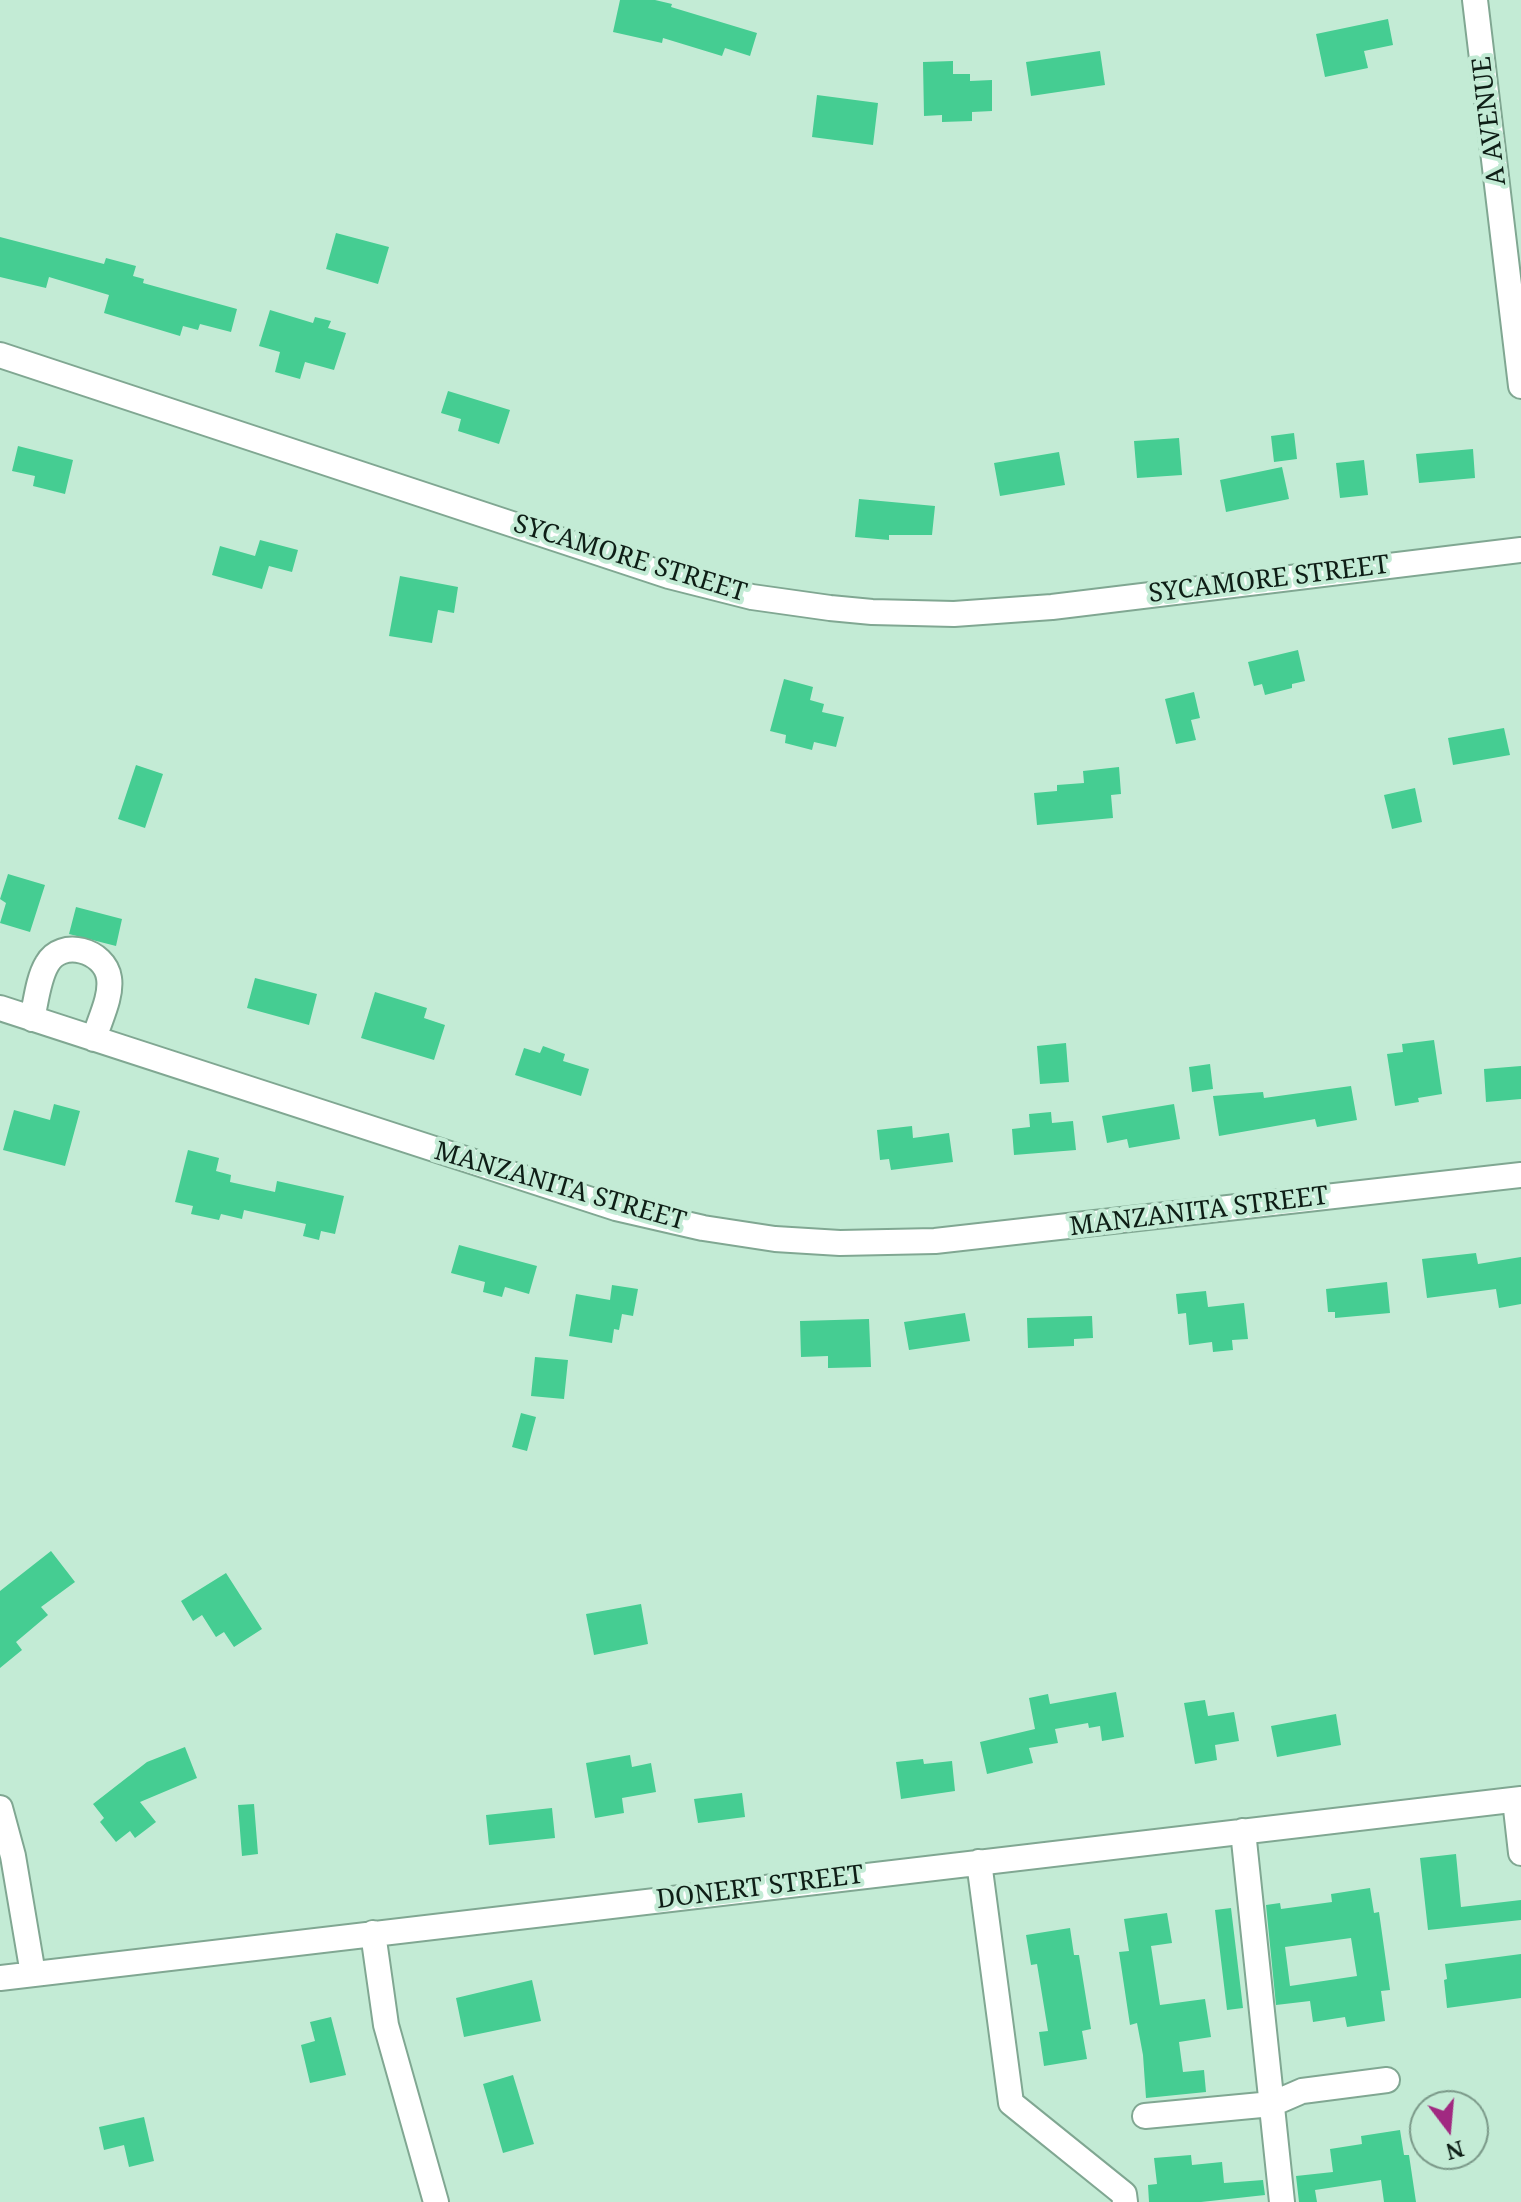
<!DOCTYPE html>
<html>
<head>
<meta charset="utf-8">
<style>
  body { margin:0 }
  #map { position:relative; width:1521px; height:2202px; overflow:hidden; background:#c3ebd5; font-family:"Noto Serif",serif }
  canvas { display:block }
  .north { position:absolute; left:1409px; top:2090px; width:80px; height:80px; box-sizing:border-box; background:#c3ebd5; border:2px solid #7b9989; border-radius:50%; rotate:164deg; font-size:22px; font-weight:700; line-height:32px; text-align:center; color:#0e1e16 }
  .north::after { content:''; display:block; margin:auto; width:28px; height:36px; background:#a12981; clip-path:polygon(50% 0,100% 100%,50% 72%,0 100%) }
</style>
</head>
<body>
<div id="map">
<canvas width="1521" height="2202"></canvas>
<div class="north">N</div>
</div>
<script>
const ctx = document.querySelector('canvas').getContext('2d');
ctx.lineJoin = 'round';
function fillPath(path, color) {
  ctx.fillStyle = color;
  ctx.fill(path, 'evenodd');
}
function stroke(path, color, width, dash) {
  ctx.strokeStyle = color;
  ctx.lineWidth = width;
  ctx.lineCap = dash ? 'butt' : 'round';
  ctx.setLineDash(dash || []);
  ctx.stroke(path);
}
function write(font, color, halo, rows, align = 'center') {
  ctx.font = font + ' "Noto Serif",serif';
  ctx.lineWidth = 8;
  ctx.setLineDash([]);
  ctx.textBaseline = 'middle';
  ctx.strokeStyle = halo;
  ctx.fillStyle = color;
  for (const [text, x, y, turn = 0] of rows) {
    ctx.save();
    ctx.translate(x, y);
    ctx.rotate((+turn || 0) * Math.PI / 180);
    ctx.textAlign = isNaN(turn) ? turn : align;
    if (halo) ctx.strokeText(text, 0, 0);
    ctx.fillText(text, 0, 0);
    ctx.restore();
  }
}
fillPath(new Path2D(`
  M620,0H655L672,4L671,7L757,33L750,56L725,48L722,56L663,38L662,43L613,32Z
  M1388,19L1393,45L1364,51L1368,68L1325,77L1316,34Z
  M1100,51L1105,85L1031,96L1026,62Z
  M953,61V74H970V81L992,80V111L972,112V121L942,122V115L924,116L923,62Z
  M817,95L878,103L873,145L812,137Z
  M336,233L389,247L378,284L326,269Z
  M0,237L104,264L106,258L136,266L133,276L144,279L143,283L237,309L231,332L200,324L198,330L183,326L180,336L104,313L109,295L49,277L46,288L0,277Z
  M270,310L313,323L315,317L331,321L328,328L346,333L334,370L305,362L300,379L275,372L280,352L259,346Z
  M448,391L510,410L499,444L458,431L461,419L441,413Z
  M1294,433L1297,459L1274,462L1271,436Z
  M1179,438L1182,475L1137,478L1134,441Z
  M18,446L73,460L65,494L33,486L35,476L12,471Z
  M1473,449L1475,478L1419,483L1416,454Z
  M1059,452L1065,485L1000,496L994,463Z
  M1364,460L1368,495L1340,498L1336,463Z
  M1282,467L1289,499L1226,512L1220,480Z
  M859,499L935,506L932,535H889V540L855,537Z
  M260,540L298,550L292,572L269,566L262,589L212,575L220,546L255,556Z
  M400,576L458,587L454,613L438,610L432,643L389,636Z
  M1298,650L1305,681L1292,684V688L1265,695L1262,684L1254,686L1248,662Z
  M784,679L813,687L810,700L824,704L822,712L844,717L836,747L814,742L812,750L785,743L786,735L770,731Z
  M1194,692L1200,718L1191,720L1196,740L1176,744L1165,699Z
  M1504,728L1510,755L1453,765L1448,738Z
  M136,765L163,774L145,828L118,819Z
  M1119,767L1121,794L1111,795L1113,818L1037,825L1034,793L1057,791V785L1084,783L1083,771Z
  M1415,788L1422,822L1392,829L1384,795Z
  M8,874L45,885L30,932L0,923L6,903L0,899Z
  M76,907L122,919L116,946L69,934Z
  M255,978L317,994L309,1025L247,1008Z
  M375,992L427,1008L424,1018L445,1025L434,1060L361,1038Z
  M1434,1040L1442,1094L1418,1098L1419,1102L1395,1106L1387,1054L1403,1052L1402,1044Z
  M1066,1043L1069,1082L1040,1084L1037,1046Z
  M543,1046L565,1054L563,1061L589,1069L581,1096L515,1075L524,1048L540,1053Z
  M1210,1064L1213,1089L1192,1092L1189,1067Z
  M1521,1066V1099L1486,1102L1484,1069Z
  M1351,1086L1357,1120L1317,1127L1315,1119L1219,1136L1213,1096L1263,1092L1264,1098Z
  M54,1104L80,1111L65,1166L3,1150L14,1110L50,1120Z
  M1174,1104L1180,1139L1129,1148L1127,1139L1107,1143L1102,1116Z
  M1051,1112L1052,1123L1073,1121L1076,1150L1014,1155L1012,1129L1030,1127L1029,1114Z
  M912,1126L913,1138L949,1133L953,1162L891,1170L889,1159L880,1160L877,1130Z
  M188,1150L219,1158L216,1171L231,1175L230,1182L275,1192L277,1181L344,1196L335,1234L321,1231L319,1240L303,1236L306,1224L244,1210L242,1219L221,1214L219,1220L191,1214L193,1206L175,1202Z
  M459,1245L537,1266L529,1294L505,1287L502,1297L483,1292L485,1282L451,1273Z
  M1476,1253L1478,1264L1521,1257V1304L1499,1308L1496,1289L1427,1298L1422,1259Z
  M1387,1282L1390,1313L1335,1318V1312H1328L1326,1289Z
  M612,1285L638,1289L633,1316L622,1314L619,1330L614,1329L612,1343L569,1336L576,1294L610,1300Z
  M1206,1291L1208,1307L1244,1303L1248,1339L1232,1340L1233,1350L1213,1352L1212,1342L1189,1345L1186,1313L1178,1314L1176,1294Z
  M965,1313L970,1341L909,1350L904,1322Z
  M1092,1316L1093,1338L1074,1339V1346L1028,1348L1027,1318Z
  M869,1319L871,1367L828,1368V1356L801,1357L800,1321Z
  M535,1357L568,1360L564,1399L531,1396Z
  M521,1413L536,1417L527,1451L512,1447Z
  M51,1551L75,1582L41,1607L48,1615L16,1642L22,1650L0,1668V1591Z
  M226,1573L262,1629L234,1647L224,1632L216,1637L202,1615L193,1621L181,1601Z
  M641,1604L648,1644L594,1655L586,1614Z
  M1116,1692L1124,1737L1102,1741L1100,1726L1089,1728L1088,1723L1055,1729L1058,1743L1029,1748L1033,1763L987,1774L980,1742L1035,1729L1029,1698L1048,1694L1050,1704Z
  M1205,1700L1208,1716L1234,1712L1239,1741L1215,1745L1217,1760L1195,1764L1184,1703Z
  M1336,1714L1341,1745L1277,1757L1271,1726Z
  M185,1747L197,1778L140,1802L156,1822L135,1838L130,1831L116,1842L100,1822L104,1818L93,1804L147,1762Z
  M630,1755L632,1767L651,1763L656,1792L622,1798L624,1813L595,1818L586,1763Z
  M923,1759L924,1764L952,1761L955,1791L901,1799L896,1762Z
  M742,1793L745,1817L698,1823L694,1799Z
  M254,1804L258,1854L242,1856L238,1805Z
  M552,1808L555,1838L489,1845L486,1815Z
  M1456,1854L1461,1907L1521,1900V1920L1428,1930L1420,1858Z
  M1370,1888L1374,1913L1379,1912L1390,1990L1381,1991L1385,2021L1347,2027L1345,2017L1313,2022L1310,2001L1276,2005L1266,1905L1280,1903L1281,1909L1332,1902L1331,1894ZM1351,1938L1357,1976L1290,1986L1285,1947Z
  M1231,1908L1243,2008L1227,2010L1215,1910Z
  M1167,1913L1172,1943L1151,1946L1160,2005L1205,1999L1211,2037L1179,2042L1183,2072L1204,2070L1206,2092L1146,2098L1143,2055L1137,2023L1130,2025L1119,1952L1129,1951L1124,1919Z
  M1070,1928L1074,1955H1079L1091,2029L1082,2031L1087,2059L1044,2066L1039,2032L1048,2031L1037,1964L1031,1965L1026,1935Z
  M1521,1954V1998L1447,2008L1444,1980L1447,1979L1445,1964Z
  M532,1980L541,2021L464,2037L456,1998Z
  M331,2017L346,2075L310,2083L301,2045L315,2041L310,2022Z
  M513,2075L534,2144L503,2153L483,2084Z
  M144,2117L154,2161L129,2167L124,2145L104,2150L99,2127Z
  M1400,2130L1404,2155H1409L1416,2202H1384L1381,2180L1315,2190L1317,2202H1299L1296,2176L1333,2172L1330,2149L1362,2144L1361,2136Z
  M1191,2155L1192,2165L1222,2162L1224,2183L1263,2180L1265,2195L1201,2202H1149L1148,2185L1157,2184L1154,2158Z`), '#45cd92');
const minor = new Path2D(`
  M1475,0L1521,386
  M0,355L669,576L752,597L830,608L872,612L954,614L1052,607L1521,550
  M0,1008L616,1208L703,1228L775,1239L840,1243L935,1241L1521,1175
  M32,1019C36,1002 38,979 47,964C61,938 105,950 109,978C112,997 99,1021 94,1039
  M1515,1800L1521,1853
  M0,1808L13,1856L33,1974
  M1243,1831L1282,2202
  M979,1862L1011,2103L1124,2194L1125,2202
  M373,1933L386,2025L436,2202
  M0,1978L1521,1799
  M1145,2116L1272,2104L1302,2091L1387,2080`);
stroke(minor, '#80a792', 28);
stroke(minor, '#fff', 24);
write('26px', '#0e1e16', '#c3ebd5', [
  ["A AVENUE",1490,121,-97],
  ["SYCAMORE STREET",630,559,17],
  ["SYCAMORE STREET",1269,580,-7],
  ["MANZANITA STREET",560,1187,16],
  ["MANZANITA STREET",1199,1212,-7],
  ["DONERT STREET",760,1888,-7]
]);
</script>
</body>
</html>
